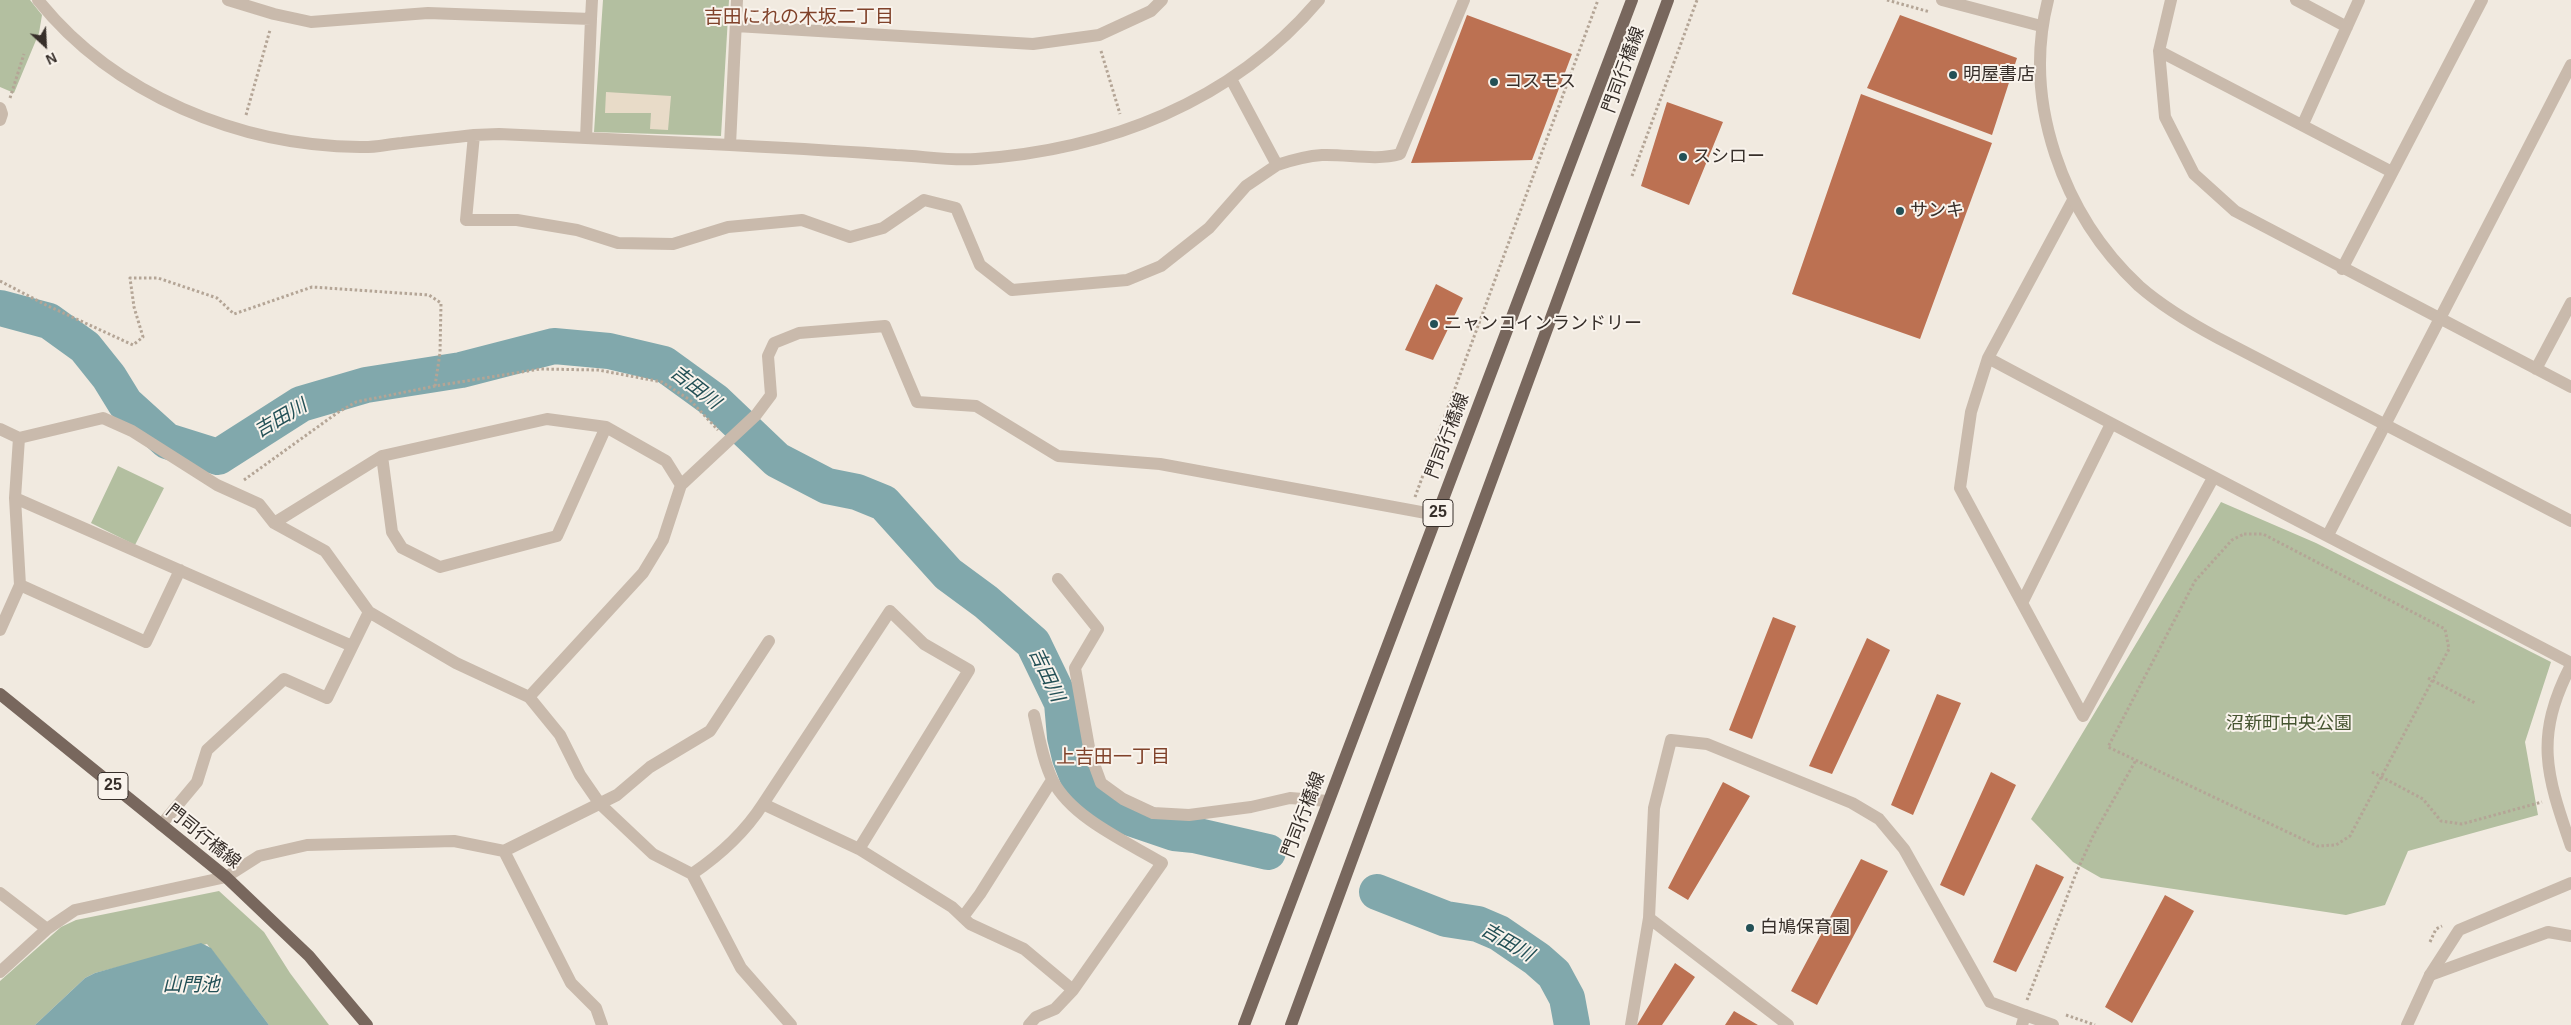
<!DOCTYPE html>
<html>
<head>
<meta charset="utf-8">
<style>
  body { margin:0 }
  #map { position:relative; width:2571px; height:1025px; overflow:hidden; background:#f1eae0; font-family:Arial,sans-serif }
  canvas { display:block }
  .north { position:absolute; left:20px; top:20px; width:50px; height:50px; -webkit-text-stroke:4px #f9f3ec; paint-order:stroke; rotate:155deg; font-size:14px; font-weight:700; line-height:20px; text-align:center; color:#372f2a }
  .north::after { content:''; display:block; margin:auto; width:18px; height:22px; background:#372f2a; clip-path:polygon(50% 0,100% 100%,50% 72%,0 100%) }
</style>
</head>
<body>
<div id="map">
<canvas width="2571" height="1025"></canvas>
<div class="north">N</div>
</div>
<script>
const ctx = document.querySelector('canvas').getContext('2d');
ctx.lineJoin = 'round';
function fillPath(path, color) {
  ctx.fillStyle = color;
  ctx.fill(path, 'evenodd');
}
function stroke(path, color, width, dash) {
  ctx.strokeStyle = color;
  ctx.lineWidth = width;
  ctx.lineCap = dash ? 'butt' : 'round';
  ctx.setLineDash(dash || []);
  ctx.stroke(path);
}
function write(font, color, halo, rows, align = 'center') {
  ctx.font = font + ' Arial,"Noto Sans JP",sans-serif';
  ctx.lineWidth = 4;
  ctx.setLineDash([]);
  ctx.textBaseline = 'middle';
  ctx.strokeStyle = halo;
  ctx.fillStyle = color;
  for (const [text, x, y, turn = 0] of rows) {
    ctx.save();
    ctx.translate(x, y);
    ctx.rotate((+turn || 0) * Math.PI / 180);
    ctx.textAlign = isNaN(turn) ? turn : align;
    if (halo) ctx.strokeText(text, 0, 0);
    ctx.fillText(text, 0, 0);
    ctx.restore();
  }
}
fillPath(new Path2D(`
  M0,0H30L42,15L39,33L14,93L0,87Z
  M603,0H729L721,136L594,132Z
  M118,466L164,488L135,545L91,523Z
  M2221,502L2316,543L2551,662L2525,742L2538,815L2408,851L2385,905L2346,915L2101,878L2073,862L2031,819Z
  M219,891L264,932L290,973L329,1025H269L207,944L95,973L85,978L35,1025H0V981L61,927L76,920Z`), '#b3bfa0');
fillPath(new Path2D(`
  M606,92L671,96L668,130L650,129L651,113H605Z`), '#e8dbc8');
fillPath(new Path2D(`
  M201,943L211,948L269,1025H35L85,978L95,973Z`), '#81a8ac');
stroke(new Path2D(`
  M0,308L49,321L85,347L109,377L125,403L167,441L218,457L301,404L366,385L461,370L554,346L609,351L664,364L715,401L777,460L827,486L857,492L884,503L948,574L986,602L1033,643L1062,703L1065,737L1070,758L1079,781L1104,806L1127,817L1174,833L1194,835L1268,852
  M1377,892L1446,919L1478,924L1499,933L1537,959L1554,974L1567,998L1572,1025`), '#81a8ac', 36);
fillPath(new Path2D(`
  M1467,15L1572,54L1532,160L1411,163Z
  M1900,15L2017,58L1992,135L1867,88Z
  M1861,94L1992,143L1920,339L1792,294Z
  M1667,102L1723,122L1689,205L1641,186Z
  M1436,284L1463,298L1433,360L1405,350Z
  M1773,617L1796,626L1752,739L1729,730Z
  M1867,638L1890,650L1832,774L1809,766Z
  M1937,694L1961,703L1913,815L1891,805Z
  M1991,772L2016,785L1964,896L1940,885Z
  M1723,782L1750,796L1688,900L1668,888Z
  M1861,859L1888,871L1817,1005L1791,991Z
  M2036,864L2064,877L2016,972L1993,962Z
  M2165,895L2194,911L2132,1023L2105,1007Z
  M1675,963L1695,977L1662,1025H1637Z
  M1734,1011L1758,1025H1725Z`), '#bc7152');
stroke(new Path2D(`
  M1887,0L1930,12
  M1101,51L1120,114
  M10,98L24,54
  M246,115L270,30
  M1632,176L1697,0
  M0,281L46,305L133,345L143,337L134,307L130,278H158L217,298L234,314L312,287L429,295L441,303L440,353L435,386
  M244,480L337,413L356,402L435,386L540,369L598,370L662,382L690,400L718,430
  M1415,497L1598,0
  M2244,534H2263L2445,629L2449,649L2350,836L2336,845L2317,846L2108,747L2195,581L2232,540Z
  M2428,678L2475,703
  M2372,772L2423,799L2441,821L2462,824L2542,802
  M2430,942L2436,929L2442,926
  M2027,1000L2077,871L2094,834L2136,760
  M2066,1015L2095,1025`), '#b4a596', 3, [2.5, 2.5]);
stroke(new Path2D(`
  M38,0C114,95 240,146 360,147C374,148 388,144 402,143C426,140 450,138 474,135
  M228,0L274,14L311,22L428,13L591,19L592,0
  M737,0L730,145C786,148 841,151 896,155C922,156 950,161 976,159C1107,150 1232,103 1319,0
  M1942,0L2041,26
  M2171,0L2159,51L2165,117L2194,174L2235,211L2571,387
  M2296,0L2347,27
  M591,19L586,138L730,145
  M736,26L1033,44L1099,35L1151,11L1162,0
  M2159,51L2392,172
  M1231,79L1277,165C1292,160 1306,156 1322,155C1348,154 1375,161 1400,154L1464,0
  M0,108L2,114L0,120
  M2303,124L2359,0
  M586,138L499,134L474,135L466,220H517L577,230L618,243L673,244L728,227L802,220L850,237L883,228L924,200L956,208L980,265L1012,290L1127,280L1161,266L1209,228L1246,186L1277,165
  M2073,200L1988,358L1971,412L1960,488L2083,716L2213,478
  M2342,269L2482,0
  M1988,358C2182,462 2377,561 2571,663
  M2536,369L2571,303
  M0,429L19,438
  M382,456L392,532L402,548L440,567L557,536L606,427
  M15,498L352,646
  M274,523L382,456L547,419L606,427L666,461L681,485
  M2328,535L2571,65
  M1058,579L1098,629L1075,668L1090,753L1101,783L1123,799L1153,813L1189,815L1251,807L1290,798L1328,801
  M20,585L146,642L180,570
  M2022,603L2111,424
  M0,630L20,585L15,498L19,438L103,418L132,431L217,485L259,504L274,523L325,551L369,612L456,663L529,697L560,735L580,775L600,804L653,854L692,874L741,968L791,1025
  M529,697L643,573L663,540L681,485L756,415L771,395L768,356L774,343L799,333L885,326L917,402L976,406L1058,456L1160,464L1437,515
  M161,825L197,782L207,750L284,679L327,698L369,612
  M859,849L952,907L970,924L1024,949L1073,990L1162,863C1127,842 1072,818 1053,781C1043,762 1039,736 1034,715
  M504,851L571,983L596,1008L602,1025
  M692,874C720,855 745,832 763,804L890,611L924,644L969,670L859,849L763,804
  M0,893L47,929
  M963,917L980,894L1052,780
  M1649,918L1788,1025
  M0,972L47,929L75,910L226,877L259,856L307,845L454,841L504,851L617,795L650,767L710,731L769,641
  M2430,975L2548,932L2571,936
  M1029,1025L1036,1017L1055,1009L1073,990
  M1631,1025L1649,918L1654,808L1671,740L1707,744L1852,803L1879,819L1904,849L1990,1002L2025,1015`), '#c9baac', 12);
stroke(new Path2D(`
  M2048,0C2022,102 2063,215 2139,286C2163,307 2190,323 2218,338L2571,521
  M2571,665C2534,737 2546,774 2571,846
  M2022,1025L2025,1015L2053,1025
  M2407,1025L2430,975L2459,930L2571,883`), '#c9baac', 12);
stroke(new Path2D(`
  M0,694L226,877L309,956L367,1025
  M1244,1025L1632,0
  M1291,1025L1668,0`), '#78675d', 12);
for (const [x, y, r, color] of [
  [1953,75,5,"#235056"],
  [1494,82,5,"#235056"],
  [1683,157,5,"#235056"],
  [1900,211,5,"#235056"],
  [1434,324,5,"#235056"],
  [1750,928,5,"#235056"]
]) {
  const dot = new Path2D();
  dot.arc(x, y, r, 0, 2 * Math.PI);
  ctx.fillStyle = color;
  ctx.fill(dot);
  stroke(dot, '#f9f3ec', 2);
}
for (const [x, y, w] of [
  [1438,513,30],
  [113,786,30]
]) {
  const box = new Path2D();
  box.roundRect(x - w / 2, y - 13.5, w, 27, 4);
  ctx.fillStyle = '#f9f3ec';
  ctx.fill(box);
  stroke(box, '#372f2a', 1);
}
write('bold 16px', '#372f2a', null, [
  ["25",1438,513],
  ["25",113,786]
]);
write('18px', '#372f2a', '#f9f3ec', [
  ["門司行橋線",1624,70,-70],
  ["門司行橋線",1448,436,-69],
  ["門司行橋線",1304,815,-69],
  ["門司行橋線",203,837,39]
]);
write('18px', '#372f2a', '#f9f3ec', [
  ["明屋書店",1963,75],
  ["コスモス",1504,82],
  ["スシロー",1693,157],
  ["サンキ",1910,211],
  ["ニャンコインランドリー",1444,324],
  ["白鳩保育園",1760,928]
], 'left');
write('18px', '#455430', '#f9f3ec', [
  ["沼新町中央公園",2289,724]
]);
write('19px', '#80422a', '#f9f3ec', [
  ["吉田にれの木坂二丁目",799,18],
  ["上吉田一丁目",1113,758]
]);
write('italic 19px', '#235056', '#f9f3ec', [
  ["吉田川",695,388,38],
  ["吉田川",281,419,-30],
  ["吉田川",1046,675,65],
  ["吉田川",1507,943,30],
  ["山門池",191,986]
]);
</script>
</body>
</html>
